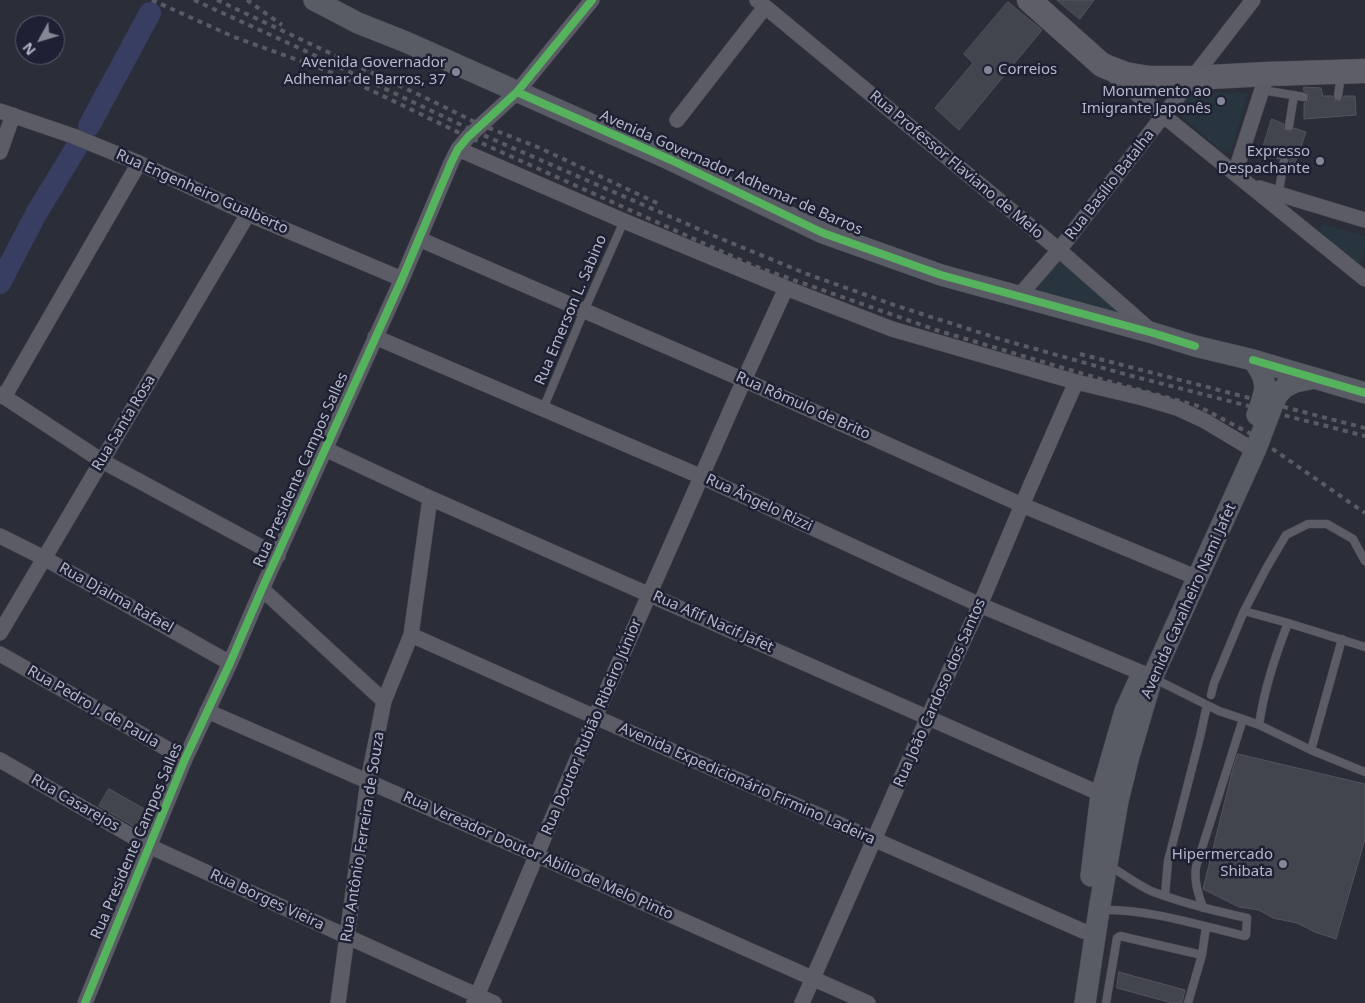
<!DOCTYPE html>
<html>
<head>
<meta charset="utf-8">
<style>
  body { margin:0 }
  #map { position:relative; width:1365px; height:1003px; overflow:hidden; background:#2b2d38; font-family:"Noto Sans",sans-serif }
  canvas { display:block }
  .north { position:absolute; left:15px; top:15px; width:50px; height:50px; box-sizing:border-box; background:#1e2133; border:1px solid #5a5d6f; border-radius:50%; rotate:231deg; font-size:14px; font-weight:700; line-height:20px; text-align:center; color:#b5b7c9 }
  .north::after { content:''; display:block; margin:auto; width:18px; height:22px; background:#858796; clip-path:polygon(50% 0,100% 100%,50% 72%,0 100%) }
</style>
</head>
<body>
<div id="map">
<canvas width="1365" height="1003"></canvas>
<div class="north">N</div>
</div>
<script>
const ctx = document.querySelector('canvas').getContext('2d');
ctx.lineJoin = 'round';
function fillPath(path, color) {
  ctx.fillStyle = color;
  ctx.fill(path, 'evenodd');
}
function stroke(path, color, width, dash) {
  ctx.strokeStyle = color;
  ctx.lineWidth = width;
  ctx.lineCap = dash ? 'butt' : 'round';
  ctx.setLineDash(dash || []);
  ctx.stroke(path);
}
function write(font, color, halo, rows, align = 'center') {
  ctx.font = font + ' "Noto Sans",sans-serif';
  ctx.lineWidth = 5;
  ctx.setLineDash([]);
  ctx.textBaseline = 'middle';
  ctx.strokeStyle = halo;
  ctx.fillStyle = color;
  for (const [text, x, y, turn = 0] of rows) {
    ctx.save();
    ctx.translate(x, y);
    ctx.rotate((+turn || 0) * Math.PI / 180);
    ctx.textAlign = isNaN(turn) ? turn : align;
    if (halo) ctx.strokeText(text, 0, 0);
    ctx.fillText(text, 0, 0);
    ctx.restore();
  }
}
fillPath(new Path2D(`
  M1194,92L1248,93L1231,152L1222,151L1177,112L1184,96Z
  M1322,224L1365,236V253L1360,263H1353L1320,231Z
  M1062,257L1123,316L1032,292Z`), '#28353e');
stroke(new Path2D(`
  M89,126L150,13
  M0,283L36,214L76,148`), '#383e61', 22);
const building = new Path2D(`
  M1057,0H1094L1080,19Z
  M1008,2L1042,30L959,130L935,108L973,63L964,54Z
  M1304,87L1321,88L1323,96H1332L1334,100L1337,101L1342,100L1344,96H1355L1356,115L1304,119V103L1308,101L1310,97L1308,93L1304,91Z
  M1272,119L1284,124V128L1288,131H1291L1294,128L1306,132L1295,164L1290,162L1289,159L1285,156H1282L1279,159L1261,154Z
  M1238,754L1365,784V839L1336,939L1315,932L1297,923L1273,918L1259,910L1239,907L1203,889L1232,772Z
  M109,789L150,812L140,830L99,806Z
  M1119,972L1185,990L1182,1003H1172L1117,988Z`);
fillPath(building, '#42444e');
stroke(building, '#53545f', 1);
const lane = new Path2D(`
  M1262,90L1304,97
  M1338,96L1341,75
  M1289,126L1294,95
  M1278,196L1284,161
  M543,409L584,311L624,221
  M1244,611L1288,623L1365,647
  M1153,678L1219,711L1243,719L1196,867C1194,882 1198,893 1203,908
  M1211,695L1214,683L1244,611L1267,567L1286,535L1308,524H1327L1353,539L1365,561
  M1243,719L1259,725L1311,750L1365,772
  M1259,725C1264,690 1275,656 1288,623
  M1311,750L1342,639
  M1165,895L1168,861L1200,737L1207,705
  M1101,910C1150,909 1198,925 1245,936L1246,935L1247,918C1215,911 1182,903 1151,891C1136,884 1122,873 1108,865
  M1106,1003L1117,938L1120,936L1202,955
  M1188,1003L1202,955L1206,927`);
const street = new Path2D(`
  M757,0L1059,250L1150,330
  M1112,74L1365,279
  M0,111L73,136L139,163L248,214L402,279
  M677,120L765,7
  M458,149L624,221L786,288L892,329L1076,382L1143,398L1177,408L1205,421L1255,451
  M0,152L13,115
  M1235,173L1267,74
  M1259,188L1365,220
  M419,239L744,380L1022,505L1188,574L1197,579
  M1019,296L1059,250L1253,0
  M375,337L702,477L980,605L1142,673L1152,678
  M0,394L102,461L278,556
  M4,397L139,163
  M325,449L430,498L1101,794
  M0,536L44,558L230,663
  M262,589L384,701
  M0,633L248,214
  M411,635L595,717L1083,931L1096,933
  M0,654L185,759
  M207,711L536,855L868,1003
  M0,760L149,846L348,937L494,1003
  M85,1003L185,759L230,663L262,589L402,279L451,163L458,149L468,137L517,92L592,0
  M338,1003L368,781L384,701L411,635L430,498
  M474,1003L595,717L744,380L786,288
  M802,1003L928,717L980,605L1022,505L1076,382`);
const secondary = new Path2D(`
  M314,0L358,23L406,42L671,160L823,233L941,275L1153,333L1195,346L1253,360L1365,393
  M1253,360C1270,382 1266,391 1257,415
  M1091,876L1101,794L1125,711L1140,678
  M1085,1003L1099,910L1118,801L1129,756L1152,678L1255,451L1273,404L1278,394L1285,387L1295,382L1315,378`);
const primary = new Path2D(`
  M1029,0L1102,65L1125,74L1149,78H1191L1267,74L1365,71`);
stroke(lane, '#474951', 9);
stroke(street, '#474951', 16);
stroke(secondary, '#474951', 22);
stroke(primary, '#494a55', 25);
stroke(lane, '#5b5c66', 8);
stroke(street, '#5b5c66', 15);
stroke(secondary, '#595b65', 21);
stroke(primary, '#5d5e68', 24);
stroke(new Path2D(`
  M152,0L234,37L328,71L356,83L468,137L754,266L936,330L1097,378L1198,406L1251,434L1365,513
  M194,0L297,47L474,131L712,235L807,274L897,306L1000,339L1128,375L1365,436
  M217,0L430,100L481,125L540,148L659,204
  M247,0L282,25
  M1080,354L1365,428`), '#595b64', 4, [5, 5]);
stroke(new Path2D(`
  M517,92L671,160L823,233L941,275L1153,333L1195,346
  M1253,360L1365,393
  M85,1003L185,759L230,663L262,589L402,279L451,163L458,149L468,137L517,92L592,0`), '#56b35d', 8);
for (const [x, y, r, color] of [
  [988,70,5,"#858796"],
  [456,72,5,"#858796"],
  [1221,101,5,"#858796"],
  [1320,161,5,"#858796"],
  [1283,864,5,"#858796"]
]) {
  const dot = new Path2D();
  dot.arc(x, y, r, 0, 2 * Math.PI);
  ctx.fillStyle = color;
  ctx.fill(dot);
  stroke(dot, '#1e2133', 2);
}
write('15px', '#b5b7c9', '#1e2133', [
  ["Avenida Governador",446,63],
  ["Adhemar de Barros, 37",446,80],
  ["Correios",998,70,"left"],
  ["Monumento ao",1211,92],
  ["Imigrante Japonês",1211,109],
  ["Expresso",1310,152],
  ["Despachante",1310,169],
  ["Hipermercado",1273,855],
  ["Shibata",1273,872]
], 'right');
write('15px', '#b5b7c9', '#1e2133', [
  ["Rua Professor Flaviano de Melo",956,165,40],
  ["Avenida Governador Adhemar de Barros",731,173,24],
  ["Rua Basílio Batalha",1110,185,-52],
  ["Rua Engenheiro Gualberto",202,192,24],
  ["Rua Emerson L. Sabino",571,310,-67],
  ["Rua Rômulo de Brito",803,406,24],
  ["Rua Santa Rosa",124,423,-59],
  ["Rua Presidente Campos Salles",301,470,-66],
  ["Rua Ângelo Rizzi",759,503,25],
  ["Rua Djalma Rafael",116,598,29],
  ["Avenida Cavalheiro Nami Jafet",1189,601,-66],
  ["Rua Afif Nacif Jafet",713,622,24],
  ["Rua João Cardoso dos Santos",940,693,-66],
  ["Rua Pedro J. de Paula",93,707,30],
  ["Rua Doutor Rubião Ribeiro Júnior",592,727,-67],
  ["Avenida Expedicionário Firmino Ladeira",747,784,24],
  ["Rua Casarejos",75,803,30],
  ["Rua Antônio Ferreira de Souza",363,837,-81],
  ["Rua Presidente Campos Salles",137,841,-67],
  ["Rua Vereador Doutor Abílio de Melo Pinto",538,856,24],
  ["Rua Borges Vieira",267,900,25]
]);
</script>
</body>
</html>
